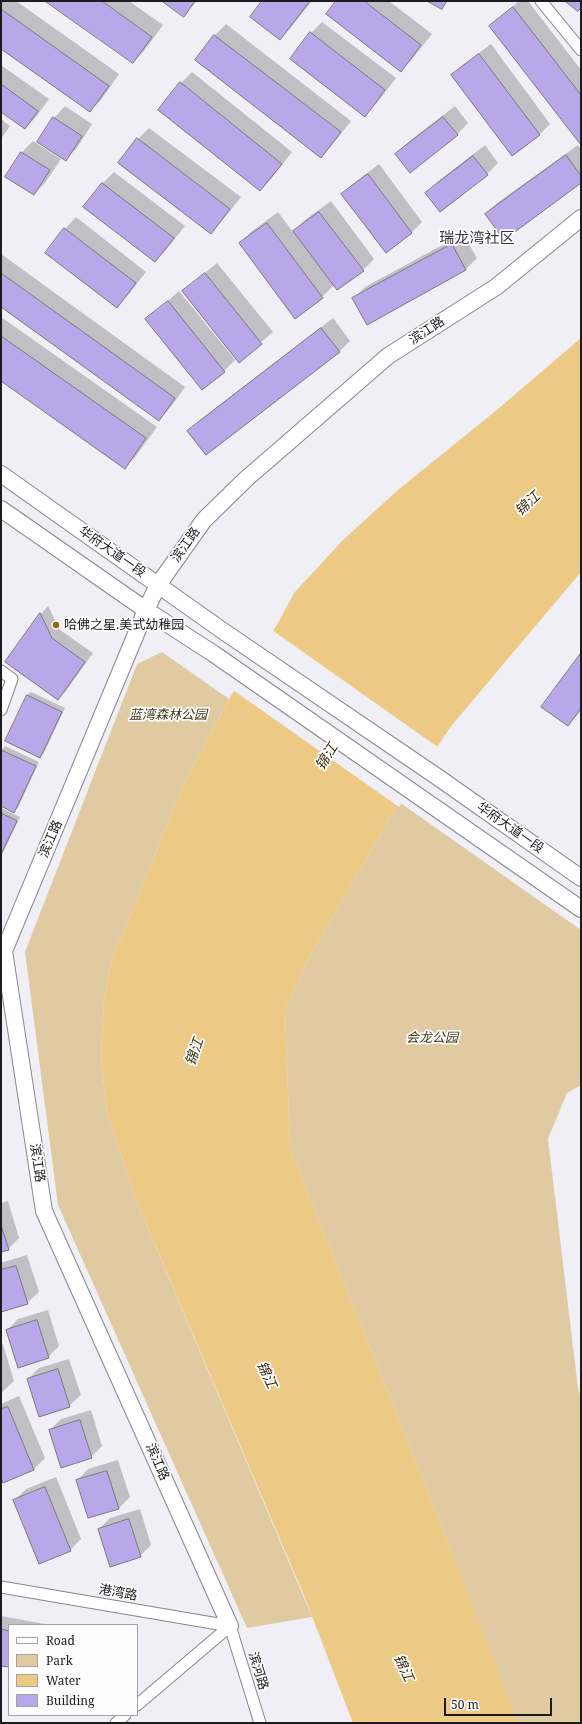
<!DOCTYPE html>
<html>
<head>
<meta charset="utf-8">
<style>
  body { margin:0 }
  #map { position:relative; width:582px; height:1724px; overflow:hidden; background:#f0eff5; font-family:"Noto Serif",serif }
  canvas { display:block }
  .frame { position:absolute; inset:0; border:2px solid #1c1b1d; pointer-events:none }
  .legend { position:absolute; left:8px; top:1624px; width:130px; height:92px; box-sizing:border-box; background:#fdfdfe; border:1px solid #a3a3a4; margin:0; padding:5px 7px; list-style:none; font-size:12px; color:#1c1b1d }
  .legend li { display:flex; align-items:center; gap:8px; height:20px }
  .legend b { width:20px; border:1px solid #a3a3a4 }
  .scale { position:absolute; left:444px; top:1698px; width:108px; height:18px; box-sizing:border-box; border:2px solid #1c1b1d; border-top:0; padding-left:5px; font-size:12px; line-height:14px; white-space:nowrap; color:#1c1b1d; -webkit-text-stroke:3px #fdfdfe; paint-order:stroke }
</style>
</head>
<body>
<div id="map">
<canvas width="582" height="1724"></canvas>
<div class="frame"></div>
<ul class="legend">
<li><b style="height:5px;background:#fff"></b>Road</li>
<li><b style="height:11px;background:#e0caa1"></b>Park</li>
<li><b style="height:11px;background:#ecc985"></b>Water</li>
<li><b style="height:11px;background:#b8a8ea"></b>Building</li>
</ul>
<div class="scale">50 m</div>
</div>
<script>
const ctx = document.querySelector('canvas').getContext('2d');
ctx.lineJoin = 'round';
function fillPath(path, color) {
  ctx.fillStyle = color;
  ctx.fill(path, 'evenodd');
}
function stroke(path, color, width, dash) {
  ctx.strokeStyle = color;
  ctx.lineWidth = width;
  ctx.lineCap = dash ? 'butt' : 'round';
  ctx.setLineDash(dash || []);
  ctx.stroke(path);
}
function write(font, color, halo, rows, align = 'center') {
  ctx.font = font + ' "Noto Serif","Noto Sans SC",serif';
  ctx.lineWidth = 3.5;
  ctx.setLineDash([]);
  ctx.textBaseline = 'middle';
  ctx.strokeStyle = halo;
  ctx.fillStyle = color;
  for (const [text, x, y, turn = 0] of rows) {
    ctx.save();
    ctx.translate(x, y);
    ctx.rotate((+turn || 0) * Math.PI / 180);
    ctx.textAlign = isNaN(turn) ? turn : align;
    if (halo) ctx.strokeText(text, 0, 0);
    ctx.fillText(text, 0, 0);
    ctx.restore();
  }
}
fillPath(new Path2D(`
  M162,652L229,699L184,784L111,962L104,1002L101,1057L107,1112L136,1200L312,1617L247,1628L58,1205L25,952L137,664Z
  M399,802L581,930V1085L567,1093L548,1139L578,1388L581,1400V1723H515L450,1547L290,1149L285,1010L309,958Z`), '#e0caa1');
fillPath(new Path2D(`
  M581,338V572L452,725L399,802L309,958L285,1010L290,1149L450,1547L518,1723H353L305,1598L136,1200L107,1112L101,1057L104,1002L111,962L184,784L229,699L278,623L294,593L343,540L398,490L498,409Z`), '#ecc985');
fillPath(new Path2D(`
  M272,630L439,748L399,807L233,690Z`), '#f0eff5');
fillPath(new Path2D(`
  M1,1H16L119,74L101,100L90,111L1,48Z
  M47,1H129L163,25L144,51L133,62Z
  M164,1H197L184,15Z
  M264,1H312L291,27L280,39Z
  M337,1H389L432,34L412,59L401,70Z
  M519,1H528L581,70V143L490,26Z
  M322,22L396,78L376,104L365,115L311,33Z
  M226,24L351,121L332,145L321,156L196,60L215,35Z
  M491,44L550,124L539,135L453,75L464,64Z
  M1,65L49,99L36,117L25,128L1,111Z
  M192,72L292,152L271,179L260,190L181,83Z
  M65,106L92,124L77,148L66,159L54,118Z
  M455,106L468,123L457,135L396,154L407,143Z
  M1,119L10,126L1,139Z
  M149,128L241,197L222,221L211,232L138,139Z
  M33,141L61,159L45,183L34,194L7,176L22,152Z
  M485,145L498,163L487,174L440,211L426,193L437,182Z
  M578,145L581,149V182L486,214L497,203Z
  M379,164L422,222L411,233L343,194L354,183Z
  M114,172L185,226L166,250L155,261L85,207L103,183Z
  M331,201L374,259L363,270L334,285L322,297L240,243L251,232L278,212L293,232L305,220Z
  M76,217L146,272L128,295L117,306L47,252L65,229Z
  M463,234L477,258L466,269L354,298L365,287Z
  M1,254L185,387L170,408L159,420L1,306Z
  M217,263L273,332L239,361L183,291Z
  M179,291L235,360L224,371L146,320Z
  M1,317L157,427L136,456L125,467L1,380Z
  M333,318L350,341L339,352L188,431L200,420Z
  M48,606L60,630L93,653L66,691L58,699L6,662L41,614Z
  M581,655V711L568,725Z
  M31,692L65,708L44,753L40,757L27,695Z
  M5,746L39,762L18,808L14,811L1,805V751Z
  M1,808L20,817L1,857Z
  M8,1201L19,1238L8,1249L1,1251V1203Z
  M27,1255L39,1292L27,1303L1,1311V1263Z
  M48,1310L59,1346L48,1357L7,1330L18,1319Z
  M3,1344L14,1381L1,1393V1345Z
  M69,1359L81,1395L69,1406L28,1379L39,1368Z
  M19,1396L45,1458L34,1469L3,1482L1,1476V1404Z
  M91,1410L102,1446L91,1457L50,1430L61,1419Z
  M118,1460L130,1497L119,1508L77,1481L88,1469Z
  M56,1477L81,1539L70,1550L15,1500L26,1489Z
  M140,1509L151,1545L140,1556L99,1529L110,1518Z
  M1,1616L51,1625H9V1666L1,1665Z`), '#0003');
const building = new Path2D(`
  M45,1H102L152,37L133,63Z
  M162,1H195L184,17Z
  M262,1H310L280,40L250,17Z
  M336,1H364L421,45L401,72L326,14Z
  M427,1H447L442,9Z
  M565,1H581V8L578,11Z
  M513,7L581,95V145L489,26Z
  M1,9L109,86L90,112L1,49Z
  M310,32L385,90L365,117L290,59Z
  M214,35L341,132L321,158L195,60Z
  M479,54L540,135L512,156L451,75Z
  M180,82L282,164L260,191L158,110Z
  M1,84L38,111L25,129L1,112Z
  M53,117L82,136L66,161L37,142Z
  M443,117L458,135L410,173L395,154Z
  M137,138L230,209L211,234L118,163Z
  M21,152L50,170L34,195L5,177Z
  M566,155L581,176V183L504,240L485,214Z
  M473,156L488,175L440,212L425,193Z
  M368,174L412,233L386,253L341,194Z
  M102,183L174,238L155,262L83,207Z
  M319,212L364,271L337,290L293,231Z
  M267,223L323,298L295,319L239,243Z
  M64,228L136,283L117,308L45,253Z
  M452,244L466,270L367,325L352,298Z
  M1,273L175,398L159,421L1,307Z
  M205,273L262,344L239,363L182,291Z
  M168,301L225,372L202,390L145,319Z
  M321,328L340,352L206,455L187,431Z
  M1,336L146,438L125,469L1,381Z
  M40,613L52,638L85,662L58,700L5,662Z
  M581,653V708L568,726L541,707Z
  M27,695L62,712L40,758L5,741Z
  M1,750L36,766L14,813L1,806Z
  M1,813L17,821L1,854Z
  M1,1225L9,1250L1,1252Z
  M16,1266L28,1304L1,1312V1270Z
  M37,1320L49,1358L18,1368L6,1330Z
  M58,1369L70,1407L39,1417L27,1379Z
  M8,1407L34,1470L3,1483L1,1478V1409Z
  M80,1420L92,1458L61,1468L49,1430Z
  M107,1471L119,1509L88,1518L76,1480Z
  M45,1487L71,1551L39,1564L13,1500Z
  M129,1519L141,1557L110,1567L98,1529Z
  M1,1629L9,1631V1667L1,1666Z`);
fillPath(building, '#b8a8ea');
stroke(building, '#79787d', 1);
const street = new Path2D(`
  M541,1L581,50
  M1,671L12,679L1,710
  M1,1587L230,1626
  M230,1626L260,1723
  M137,1705L230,1626
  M116,1723L125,1715`);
const secondary = new Path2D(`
  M1,474L223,631L439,778L581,878
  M1,509L146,610L214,654L581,909
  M230,1626L44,1211L4,951L146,610L158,585L204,520L246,479L388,356L496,287L581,218`);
stroke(street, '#87868c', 13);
stroke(secondary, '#87868c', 18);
stroke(street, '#fff', 11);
stroke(secondary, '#fff', 16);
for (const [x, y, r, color] of [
  [56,625,4,"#916c13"]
]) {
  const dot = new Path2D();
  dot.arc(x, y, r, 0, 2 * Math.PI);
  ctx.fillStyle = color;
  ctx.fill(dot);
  stroke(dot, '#fdfdfe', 1.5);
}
write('13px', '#1c1b1d', '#fdfdfe', [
  ["滨江路",427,331,-33],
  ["滨江路",186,545,-55],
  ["华府大道一段",112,552,35],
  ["华府大道一段",510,828,35],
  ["滨江路",51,839,-67],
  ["滨江路",37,1163,81],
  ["滨江路",157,1462,66],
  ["港湾路",118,1593,10],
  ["滨河路",258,1671,73]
]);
write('13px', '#1c1b1d', '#fdfdfe', [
  ["哈佛之星.美式幼稚园",64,625]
], 'left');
write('italic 13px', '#453618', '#fdfdfe', [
  ["蓝湾森林公园",168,715],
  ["会龙公园",432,1038]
]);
write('italic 14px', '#3a2b0d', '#fdfdfe', [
  ["锦江",528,504,-43],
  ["锦江",327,757,-58],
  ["锦江",195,1052,-71],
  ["锦江",266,1375,65],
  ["锦江",403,1668,65]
]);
write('15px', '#38373c', '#fdfdfe', [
  ["瑞龙湾社区",477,239]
]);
</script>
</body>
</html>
